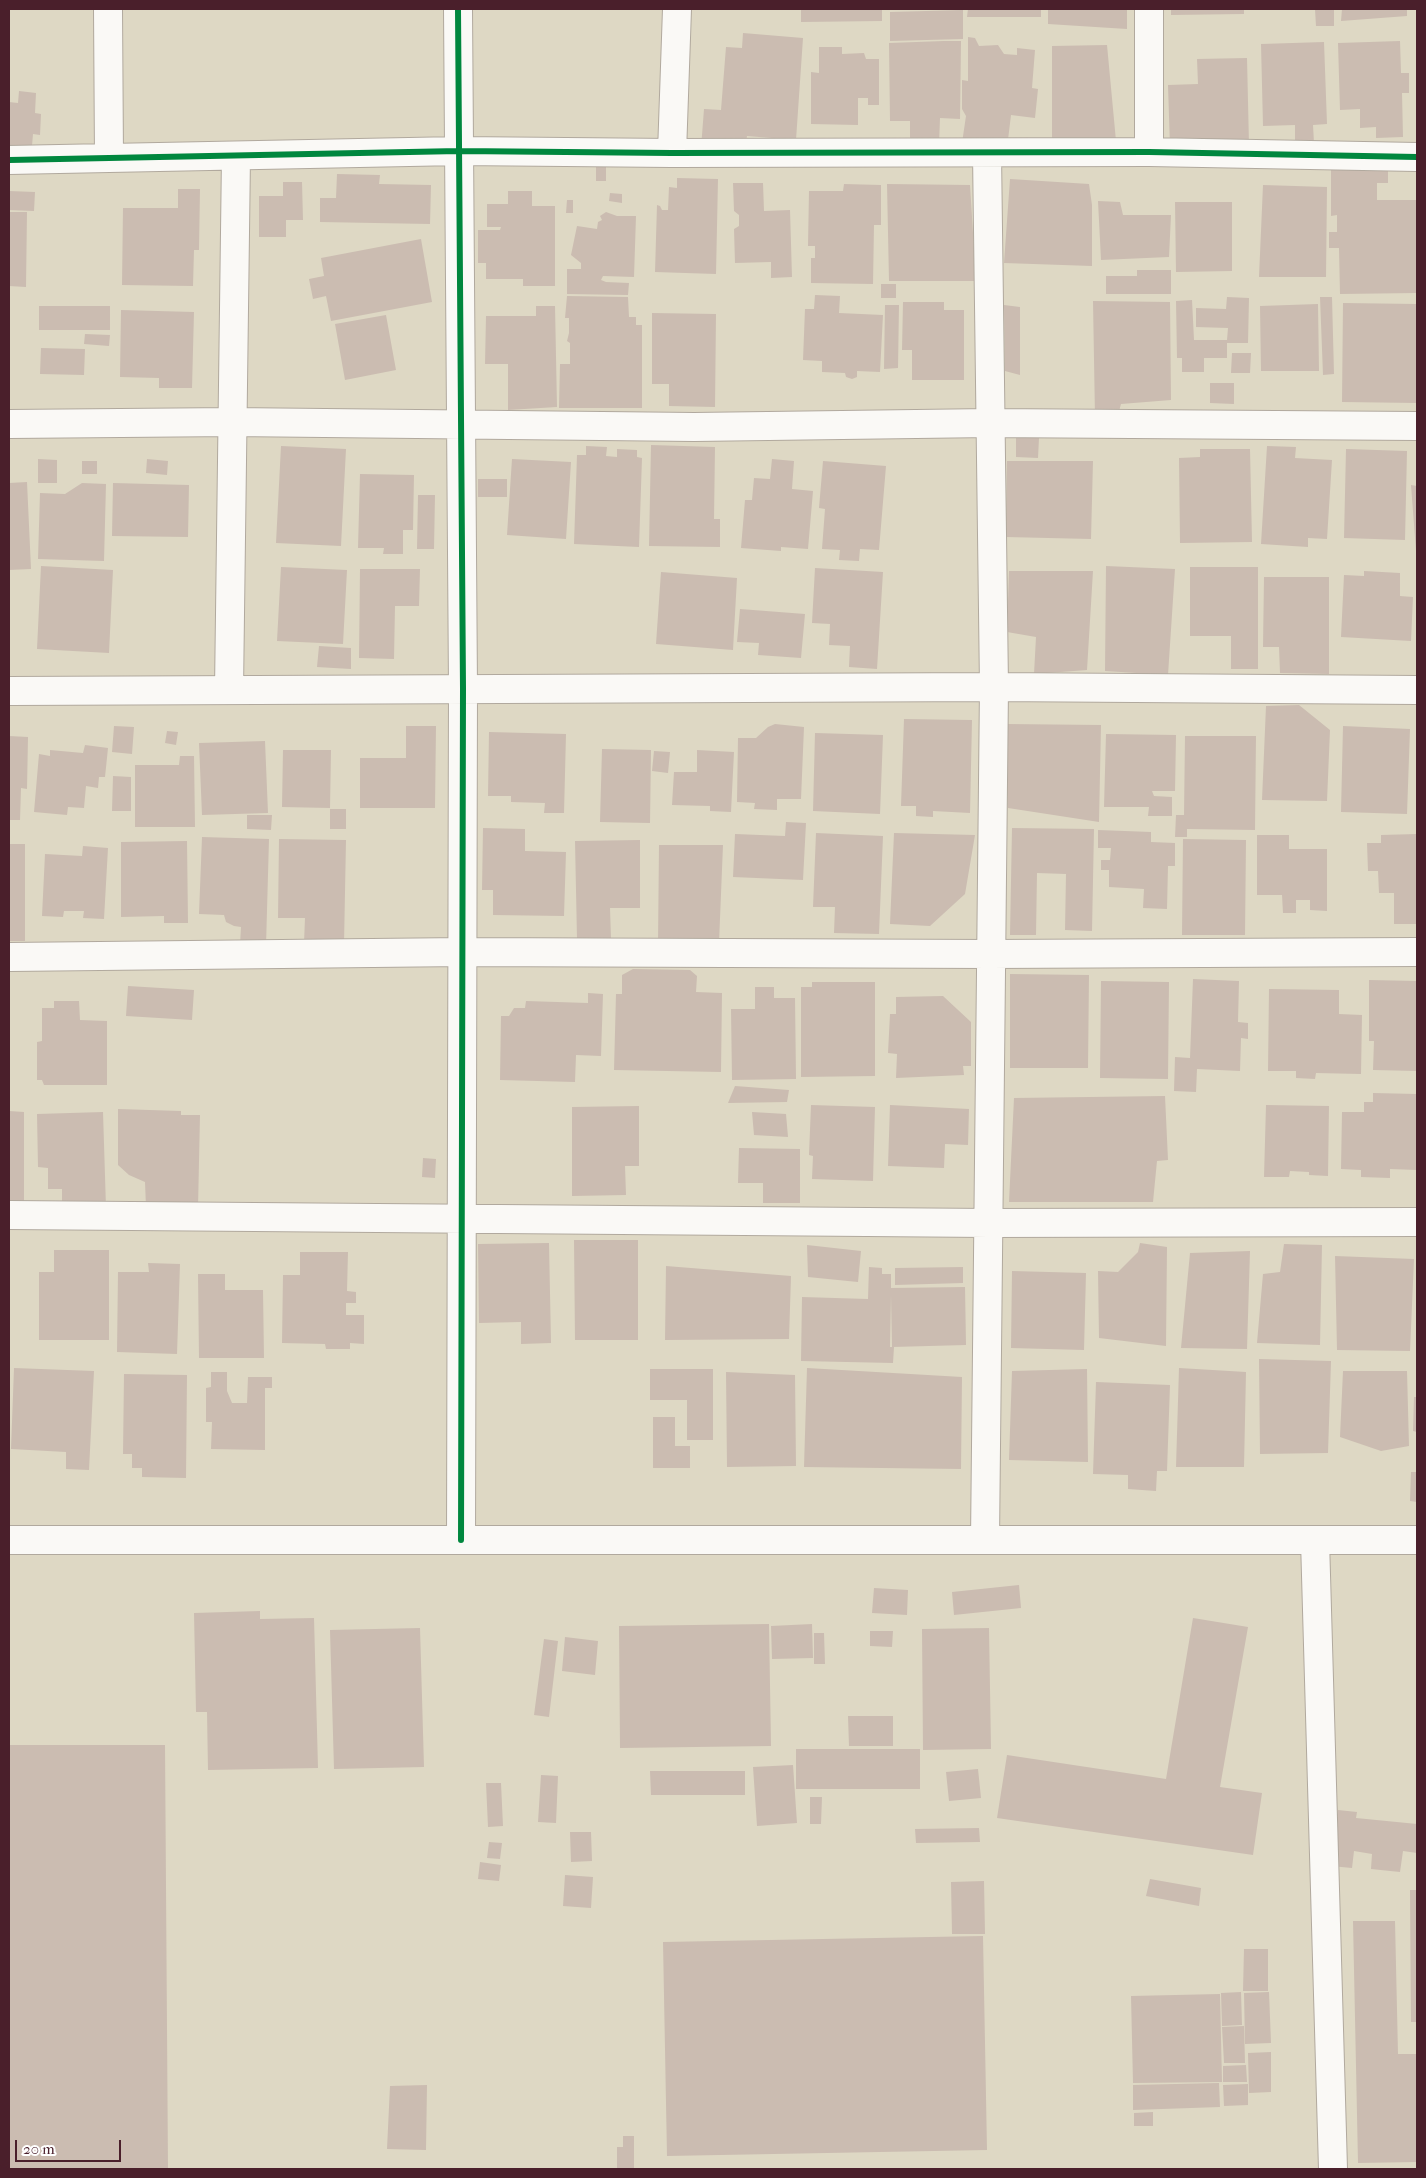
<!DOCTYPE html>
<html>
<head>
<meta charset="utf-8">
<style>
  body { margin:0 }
  #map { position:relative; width:1426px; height:2178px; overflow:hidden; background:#ded8c4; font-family:"IM FELL French Canon",serif }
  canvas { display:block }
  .frame { position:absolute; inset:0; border:10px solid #4a1f2b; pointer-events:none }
  .scale { position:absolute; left:15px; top:2140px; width:106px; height:22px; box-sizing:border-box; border:2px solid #4a1f2b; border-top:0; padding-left:6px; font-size:15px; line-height:18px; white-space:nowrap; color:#4a1f2b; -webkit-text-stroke:4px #fff; paint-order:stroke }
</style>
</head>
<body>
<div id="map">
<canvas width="1426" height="2178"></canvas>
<div class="frame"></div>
<div class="scale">20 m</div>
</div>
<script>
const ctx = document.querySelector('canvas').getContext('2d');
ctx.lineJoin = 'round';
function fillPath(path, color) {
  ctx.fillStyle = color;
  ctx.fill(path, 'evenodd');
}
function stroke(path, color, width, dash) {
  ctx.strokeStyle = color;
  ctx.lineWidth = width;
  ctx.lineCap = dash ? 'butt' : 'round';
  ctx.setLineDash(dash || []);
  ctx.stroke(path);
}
fillPath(new Path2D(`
  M801,9H882V21L801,22Z
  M968,9H1041V17H967Z
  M1048,9H1127V29L1048,24Z
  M1171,9H1244V14L1171,15Z
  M1315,9H1334V26H1316Z
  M1342,9H1407V16L1341,21Z
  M963,10V39L890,41V12Z
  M743,33L803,38L796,140L747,136L746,143L701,148L704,109L721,110L726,47L742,48Z
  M968,37L975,38L979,46L998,45L1004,54L1017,55V48L1035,50L1032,88L1038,89L1035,118L1011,115L1007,148L962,143L966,116L962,109V80L968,81Z
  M944,41H961L960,119L940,118L939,145H910V121H890L889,43Z
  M1400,41L1401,73H1409V93H1402L1403,137L1376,138V127L1360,128V109L1340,110L1338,43Z
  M1324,42L1327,124L1313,125L1314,143H1295V125L1263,126L1261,44Z
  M1107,45L1116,141L1052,143V46Z
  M819,47H842V54L864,53L866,59H879V105H868V98H858V125L811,124V72L819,73Z
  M1247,58L1249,145L1170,147L1168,85L1198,84L1197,59Z
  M19,91L36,93L35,113L41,114L40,135L33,134L32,146L9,145V102L18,103Z
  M606,155V181H596V156Z
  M1331,170H1388V183H1377V200H1417V293L1340,294L1339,248H1329V232H1337V215L1331,216Z
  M337,174L380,175L379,184L431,185L430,224L320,222V198H336Z
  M677,178L718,179L716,274L655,272L657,205L660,206L662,210H668L669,187L677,188Z
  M1010,179L1089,184L1092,205V266L1004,263Z
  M283,182H302L303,220H286V237H259V196H283Z
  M733,183H763L764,211L790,210L792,277L771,278V262L735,263L734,229L739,226V215L734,211Z
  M844,184L881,185V225H874L873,284L811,283V258H815V246H808L809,191H843Z
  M887,184L970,185L976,281H889Z
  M1263,185L1327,187L1326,277H1259Z
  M178,189H200L199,250H194L193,286L122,285L123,208H178Z
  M9,191L35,192L34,211L9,210Z
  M508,191H532V206H555V286H523V279H486V263H478V230H500L501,227H487V204H508Z
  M610,193L622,194V203L609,201Z
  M567,200H573V213H566Z
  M1098,201L1120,202L1123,215H1171L1169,257L1101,260Z
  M1175,202H1232V271L1176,272Z
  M9,212H27L26,287L9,286Z
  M606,212L617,216H636L634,277L603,276L601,280L606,282L629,283L628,295L567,294V269H581V263L571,255L577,226L597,229L598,222L602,220L600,216Z
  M421,239L432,302L331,321L326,296L313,299L309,279L324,276L321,258Z
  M1137,270H1171V294H1106V276H1137Z
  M881,284H896V298H881Z
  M815,295L840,296L839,313L883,315L880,372L857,371V377L852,379L846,377L845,373L822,372V361L803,360L805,309H814Z
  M567,296L628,297L629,317H636V325H642V408H559L560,364H570V343L567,341L569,333V318H565Z
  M1227,297L1249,298L1248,343H1227V358H1204V372H1182V358H1177L1176,301L1192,300L1194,340H1227L1228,328L1196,327V308L1226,309Z
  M1320,297H1332L1334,374L1323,375Z
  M1093,301L1170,302L1171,400L1121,404L1118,415L1095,417Z
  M903,302H944V310H964V380H912V350H902Z
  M1343,303L1417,304V403L1342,402Z
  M1318,304L1319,371H1261L1260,306Z
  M885,305H899L898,368L884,369Z
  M1004,305L1020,307V375L1005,371Z
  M39,306H110V330H39Z
  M536,306H555L557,407L508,410V364H485L486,316H536Z
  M121,310L194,312L192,388H159V378L120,377Z
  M652,313L716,314L715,407L669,406V384H652Z
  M386,315L396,370L345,380L335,324Z
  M85,334L110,335L109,346L84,344Z
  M41,348L85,349L84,375L40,374Z
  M1232,353H1251L1250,373H1231Z
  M1210,383H1234V404L1210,403Z
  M1016,438H1039L1038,458L1016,457Z
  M651,445L715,447L714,519H720V547L649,546Z
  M281,446L346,449L341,546L276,543Z
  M586,446L607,447L606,456L617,457V449L637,450V457L642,458L639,547L574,544L577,455H586Z
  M1267,446L1296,447L1295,458L1332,460L1327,539L1308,538V547L1261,544Z
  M1200,449H1250L1252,542L1180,543L1179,458L1200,457Z
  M1346,449L1407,451L1405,540L1344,538Z
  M38,459L57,460V483H38Z
  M147,459L168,461L167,475L146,473Z
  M512,459L571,462L566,539L507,535Z
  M772,459L794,461L792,489L813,491L808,549L781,547V551L741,548L745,500H752L754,478L770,479Z
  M82,461H97V474H82Z
  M823,461L886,466L879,550L860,549L859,561L839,560L840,550L822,549L825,509L819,508Z
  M1007,461H1093L1091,539L1006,537Z
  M360,474L414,475L413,530H403V554H383L384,548H358Z
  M478,479H507V497H478Z
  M27,482L31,569L9,570V483Z
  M82,483L106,484L104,561L38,559L40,493L65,494Z
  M113,483L189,485L188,537L112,536Z
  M1411,485L1417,486V551H1416Z
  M418,495H435L434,549H417Z
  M41,566L113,570L109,653L37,649Z
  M1106,566L1175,569L1168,675L1105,671Z
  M281,567L347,570L343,644L277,641Z
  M1190,567H1258V669H1231V636H1190Z
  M815,568L883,572L877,669L849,667L850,646L829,645L830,624L812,623Z
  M360,569H420L419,606H395L394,659L359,658Z
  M1009,571H1093L1087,670L1034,674L1036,637L1007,632Z
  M1364,571L1400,573V596L1413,597L1411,641L1341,637L1344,575L1364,576Z
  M661,572L737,578L733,650L656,644Z
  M1264,577H1329V674L1280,673L1279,647H1263Z
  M740,609L805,614L801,658L758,655L759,643L737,642Z
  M319,646L351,648V669L317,667Z
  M1299,705L1330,730L1327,801L1262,800L1266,706Z
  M904,719L972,720L970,813L933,811V817L916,816V806H901Z
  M775,724L804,727L801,799H777V810L754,809L755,803L737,802L738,738H756L768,727Z
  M1006,724L1101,725L1099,822L1008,808Z
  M114,726L134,727L132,754L112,752Z
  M406,726H436L435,808H360V758H406Z
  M1343,726L1410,729L1407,814L1341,812Z
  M167,731L178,732L176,745L165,743Z
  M489,732L566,734L564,813H544L545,803L511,802V796H488Z
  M815,733L883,735L880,814L813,811Z
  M1106,734L1176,735L1175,791H1152L1154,796L1172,797V816H1148L1149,807H1104Z
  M9,736L28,737L27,789L21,788L20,820H9Z
  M1185,736H1256L1255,830L1187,829V837H1175L1176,815H1184Z
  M265,741L268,813L202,815L199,743Z
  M85,745L108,748L105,777H99L98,788L86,786L84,808L68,807L67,815L34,812L39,754L50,756V750L83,753Z
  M602,749L651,750L650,823L600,822Z
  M283,750H331L330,808L282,807Z
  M697,750L734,752L731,812L710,811V806L672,805L674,772H697Z
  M654,751L670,752L668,773L652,771Z
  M180,756H194L195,827H135V765H179Z
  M113,776L131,777V811H112Z
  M330,809H346V829H330Z
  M247,815H272L271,830L247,829Z
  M786,822L806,823L803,880L733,877L735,834L785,836Z
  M483,828L525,829V851L566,852L564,916L493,915V890H482Z
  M1012,828L1094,829L1092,931L1065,930L1066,874L1037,873L1036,935H1010Z
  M1098,830L1151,832V842L1175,843V866H1168L1167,909L1143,908L1144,889L1109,887V870H1101V860H1110L1111,848H1098Z
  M816,833L883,836L879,934L834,933L835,907H813Z
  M894,833L975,835L965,894L930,926L890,924Z
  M1417,834V924H1394V893H1379L1378,871H1368L1367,843H1381V835Z
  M1257,835H1289V849H1327V911L1310,910V900H1296V913H1283L1282,895H1257Z
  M202,837L269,839L266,946L240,945L241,927L234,926L226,922L224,915L199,914Z
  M279,839L346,840L344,944L304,943L305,918H278Z
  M1183,839L1246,840L1245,935H1182Z
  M640,840V908H610L611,939H577L575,841Z
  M187,841L188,923H164V916L121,917V842Z
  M9,844H25V941H9Z
  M659,845H723L719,943L658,944Z
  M83,846L108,848L104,919L83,918L84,911H64L63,917L42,916L45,854L82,856Z
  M633,969L690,970L697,976L696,992L722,993L721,1072L614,1070L616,994H622V975Z
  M1010,974L1089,975L1088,1068H1010Z
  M1193,979L1239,981L1238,1022L1248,1023V1039L1241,1038L1240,1071L1197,1069L1196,1092L1174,1091L1175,1057L1190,1058Z
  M1369,980L1417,981V1071L1373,1070L1374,1041H1369Z
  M1101,981L1169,982L1168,1079L1100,1078Z
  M812,982H875V1076L801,1077V987H812Z
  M128,986L194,990L192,1020L126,1016Z
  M755,987H774V998H795L796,1079L732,1080L731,1009H755Z
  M1269,989L1339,990V1014L1362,1015L1361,1074L1316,1073L1315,1079L1296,1078V1071H1268Z
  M588,993L603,994L601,1056L576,1055L575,1082L500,1080L501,1016H509L514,1008H525L526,1001L588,1003Z
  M943,996L971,1022V1066H963L964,1075L896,1078L897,1054L888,1053L890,1014H896V997Z
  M54,1001H79L80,1020L107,1021V1085H44L42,1080H37V1042L42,1041V1008H54Z
  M735,1086L789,1090L787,1102L728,1103Z
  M1373,1093L1417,1094V1170L1390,1169V1178L1361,1177V1170L1341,1169L1342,1112H1364V1102H1373Z
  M1165,1096L1168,1160L1157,1161L1153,1202H1009L1014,1098Z
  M811,1105L875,1107L873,1181L812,1179L813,1156L809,1155Z
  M890,1105L969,1109L968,1145L945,1144L944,1168L888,1166Z
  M1266,1105L1329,1106L1328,1176L1309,1175V1172L1290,1171L1289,1177H1264Z
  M639,1106V1166H625L626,1195L572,1196V1107Z
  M118,1109L181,1111V1115H200L198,1208L146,1207L145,1182L129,1175L118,1165Z
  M9,1111L24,1112V1205H9Z
  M103,1112L106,1208L62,1209V1189H48V1168L38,1167L37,1114Z
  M752,1112L786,1114L788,1137L754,1135Z
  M739,1148L800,1149V1203H763V1183H738Z
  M423,1158L436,1159L435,1178L422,1177Z
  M574,1240H638V1340H575Z
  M549,1243L551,1343L521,1344V1322L479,1323L478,1244Z
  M1140,1243L1167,1247L1166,1346L1099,1338L1098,1271L1118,1272L1138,1252Z
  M1284,1244L1322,1245L1320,1345L1257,1343L1263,1274L1280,1272Z
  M807,1245L861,1251L858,1282L808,1277Z
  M54,1250H109V1340H39V1272H54Z
  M1250,1251L1247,1349L1181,1348L1190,1253Z
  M300,1252H348L347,1291L356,1292V1303H346V1315H364V1344L350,1343V1349H326L325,1344L282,1343L283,1275H300Z
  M1335,1256L1414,1259L1410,1351L1337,1350Z
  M148,1263L180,1264L177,1354L117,1352L118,1272H149Z
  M666,1266L791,1276L789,1339L665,1340Z
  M869,1267L882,1268V1274H891V1288L965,1287L966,1345L892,1347L891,1295L890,1347H894L893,1363L801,1361L802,1297L868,1299Z
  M963,1267V1283L895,1285V1268Z
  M1012,1271L1086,1273L1084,1350L1011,1348Z
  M198,1274H225V1290H263L264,1358H199Z
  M1259,1359L1331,1361L1328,1453L1260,1454Z
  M14,1368L94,1371L89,1470L66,1469V1452L11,1449Z
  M807,1368L962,1377L961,1469L804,1467Z
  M1179,1368L1246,1372L1244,1467H1176Z
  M650,1369H713V1440H687V1400H650Z
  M1087,1369L1088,1462L1009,1460L1012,1371Z
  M1343,1371H1407L1409,1446L1381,1451L1340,1437Z
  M211,1372H227V1391L232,1403H247L248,1377H272V1388H265V1450L211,1449L212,1422H206V1388L211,1387Z
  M726,1372L795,1375L796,1466L727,1467Z
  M124,1374L187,1375L186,1478L142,1477V1468H132V1454H123Z
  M1096,1382L1170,1385L1167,1471H1157L1156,1491L1128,1489V1475L1093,1474Z
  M1414,1397H1417V1432L1413,1431Z
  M653,1417H675V1446H690V1468H653Z
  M1411,1472H1417V1502L1410,1501Z
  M1019,1585L1021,1608L954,1615L952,1592Z
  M874,1588L908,1590L907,1615L872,1613Z
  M260,1611V1619L314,1618L318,1768L208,1770L207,1712H196L194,1613Z
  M1193,1618L1248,1627L1220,1787L1262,1793L1253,1855L997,1818L1007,1755L1166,1779Z
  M769,1624L771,1746L620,1748L619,1626Z
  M812,1624L813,1658L772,1659L771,1626Z
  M420,1628L424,1767L334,1769L330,1630Z
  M989,1628L991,1749L923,1750L922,1629Z
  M870,1631H893L892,1647L870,1646Z
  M814,1633H824L825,1664H814Z
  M565,1637L598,1641L595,1675L562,1671Z
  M544,1639L558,1641L549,1717L534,1715Z
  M848,1716H893V1746H849Z
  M9,1745H165L168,2169H9Z
  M796,1749H920V1789H796Z
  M793,1765L797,1823L757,1826L753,1767Z
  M978,1769L981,1798L949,1801L946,1772Z
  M650,1771H745V1795H651Z
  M541,1775L558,1776L556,1823L538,1822Z
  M486,1783H501L503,1826L488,1827Z
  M810,1797H822L821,1824H810Z
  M1338,1810L1357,1812L1356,1818L1417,1824V1853L1403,1851L1400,1872L1371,1869L1372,1854L1354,1851L1352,1868L1331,1866Z
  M979,1828L980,1842L916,1843L915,1829Z
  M570,1832H591L592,1861L571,1862Z
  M489,1842L502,1843L500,1859L487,1858Z
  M480,1862L501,1865L499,1881L478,1879Z
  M565,1875L593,1877L591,1908L563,1906Z
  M1150,1879L1201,1888L1199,1906L1146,1896Z
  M984,1881L985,1934H952L951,1882Z
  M1410,1890H1417V2022H1411Z
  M1353,1921H1395L1398,2054H1417V2162L1358,2163Z
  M983,1936L987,2150L667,2156L663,1942Z
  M1244,1949H1268V1991H1243Z
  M1241,1992L1242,2025L1222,2026L1221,1993Z
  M1269,1992L1271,2043L1245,2044L1244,1993Z
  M1220,1994L1222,2082L1133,2083L1131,1996Z
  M1244,2026L1245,2063H1224L1222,2027Z
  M1271,2052V2092L1249,2093L1248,2053Z
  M1246,2065L1247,2082H1223V2066Z
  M1219,2083L1220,2107L1133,2110V2085Z
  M1248,2084V2105L1224,2106L1223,2085Z
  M427,2085L426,2150L387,2149L390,2086Z
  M1153,2112V2126H1134V2113Z
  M623,2136H634V2169H617V2147H623Z`), '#cbbcb1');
const minor = new Path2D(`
  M108,9L109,158
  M458,9L463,688L461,1540
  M1149,152V9
  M672,153L677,9
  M9,160L459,151L672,153L1149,152L1417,157
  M9,424L232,422L694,427L990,423L1417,426
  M229,690L236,156
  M9,691L994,687L1417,690
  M9,957L463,952L990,954L1417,952
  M9,1215L989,1223L1417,1222
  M9,1540H1417
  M985,1540L994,687L987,153
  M1315,1540L1333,2169`);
stroke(minor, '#b1a99e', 30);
stroke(minor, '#faf9f6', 28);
stroke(new Path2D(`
  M458,9L463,688L461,1540
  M9,160L459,151L672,153L1149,152L1417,157`), '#00873e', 6);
</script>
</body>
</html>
